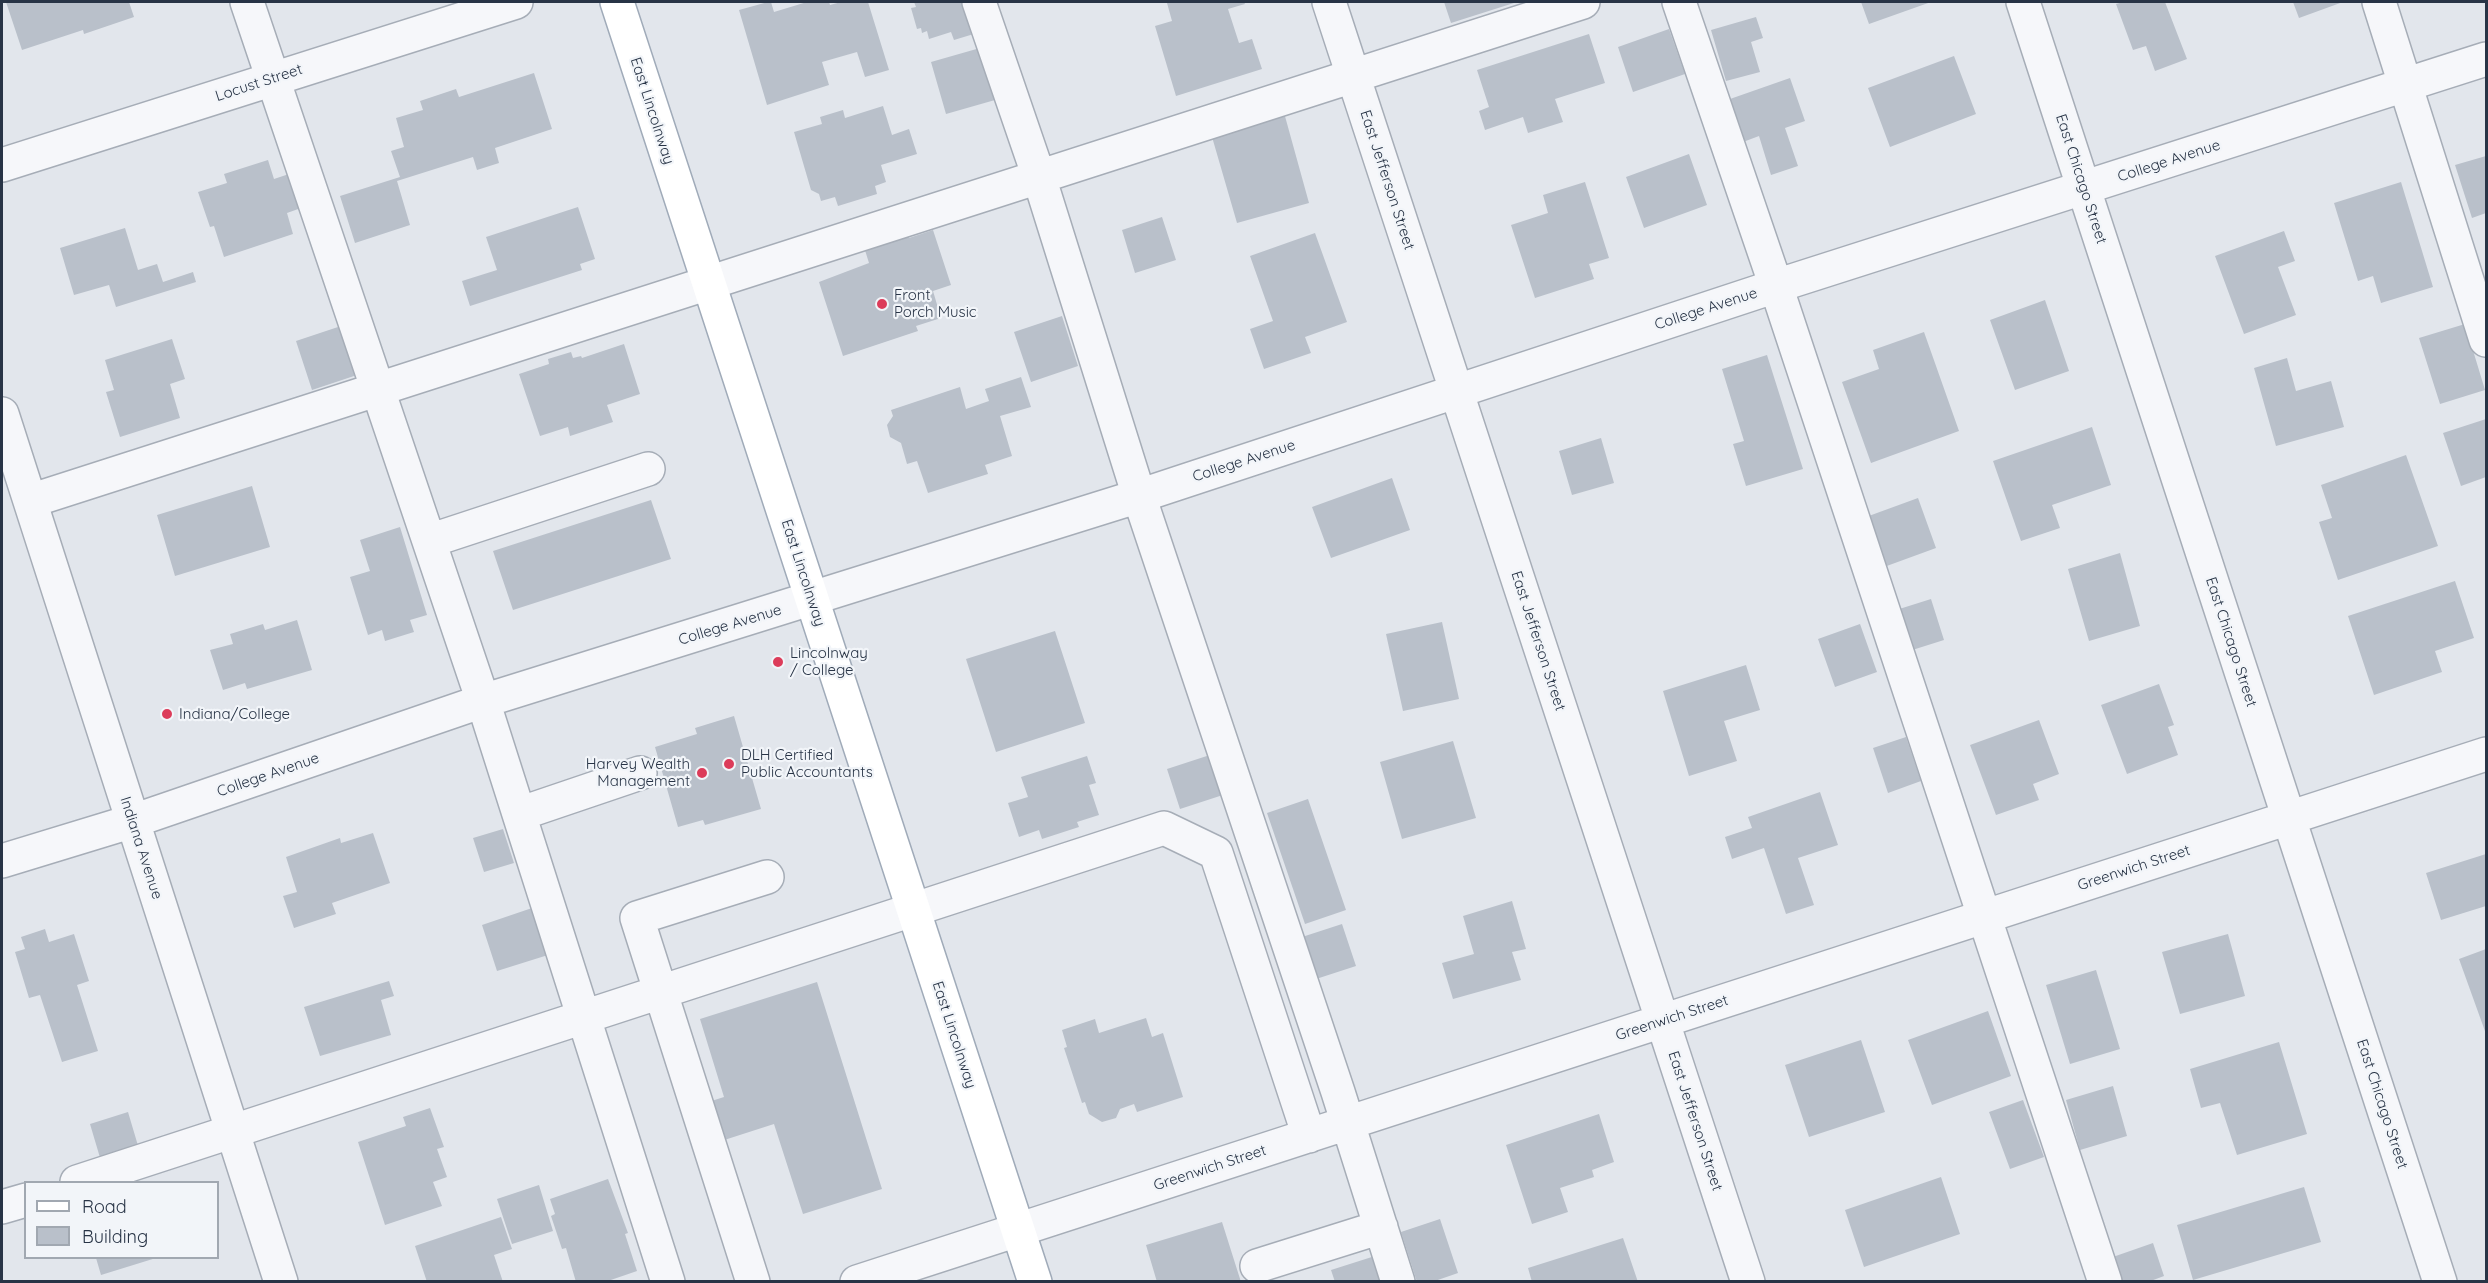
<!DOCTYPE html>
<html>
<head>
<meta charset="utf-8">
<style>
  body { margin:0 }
  #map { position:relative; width:2488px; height:1283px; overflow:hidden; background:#e2e6ec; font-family:Quicksand,sans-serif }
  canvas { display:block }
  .frame { position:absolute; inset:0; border:3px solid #283446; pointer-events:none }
  .legend { position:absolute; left:24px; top:1181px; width:195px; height:78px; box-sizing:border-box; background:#f2f5f9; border:2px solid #a1a8b1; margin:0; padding:8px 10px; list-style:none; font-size:18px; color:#283446 }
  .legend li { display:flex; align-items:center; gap:12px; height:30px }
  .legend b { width:30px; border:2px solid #a1a8b1 }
</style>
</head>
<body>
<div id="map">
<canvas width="2488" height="1283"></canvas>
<div class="frame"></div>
<ul class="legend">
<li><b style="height:8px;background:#fff"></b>Road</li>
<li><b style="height:16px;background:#b9c0ca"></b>Building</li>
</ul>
</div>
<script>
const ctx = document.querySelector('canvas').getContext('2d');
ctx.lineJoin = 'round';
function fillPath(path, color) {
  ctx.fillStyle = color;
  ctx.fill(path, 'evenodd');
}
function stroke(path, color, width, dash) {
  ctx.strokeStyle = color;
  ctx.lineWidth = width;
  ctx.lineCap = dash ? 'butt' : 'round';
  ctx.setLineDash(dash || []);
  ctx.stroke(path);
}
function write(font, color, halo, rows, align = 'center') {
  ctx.font = font + ' Quicksand,sans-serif';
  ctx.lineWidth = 4.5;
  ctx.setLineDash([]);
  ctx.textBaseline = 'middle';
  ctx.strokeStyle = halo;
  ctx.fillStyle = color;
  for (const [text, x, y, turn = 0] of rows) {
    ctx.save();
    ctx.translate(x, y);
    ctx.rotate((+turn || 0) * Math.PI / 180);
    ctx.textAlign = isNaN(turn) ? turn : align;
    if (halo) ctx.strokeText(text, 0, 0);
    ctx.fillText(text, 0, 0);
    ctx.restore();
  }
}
fillPath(new Path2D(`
  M6,2H129L134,17L84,34L83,30L22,50Z
  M768,2H771L774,12L807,2H829L830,5L841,2H868L889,70L865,77L857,52L822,62L829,85L767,105L739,10Z
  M914,2H971L977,33L954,40L951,32L929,39L927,31L922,33L921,28L917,29L911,8L916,7Z
  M1173,2H1244L1245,4L1228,9L1239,43L1252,39L1262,69L1176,96L1155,26L1172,21L1167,3Z
  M1444,2H1517L1451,23Z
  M1861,2H1931L1869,24Z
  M2123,2H2165L2187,59L2155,71L2146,46L2133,50L2116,4Z
  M2293,2H2343L2299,18Z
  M1756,17L1763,38L1751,42L1760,72L1726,81L1711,30Z
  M1669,29L1685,74L1633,92L1618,47Z
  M1589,34L1605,83L1555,99L1563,122L1528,133L1523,117L1485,130L1479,111L1489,107L1477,70Z
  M980,48L995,100L946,114L931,62Z
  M1954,56L1976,114L1890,147L1868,88Z
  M534,73L552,129L495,148L499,163L477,170L473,157L397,181L410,225L355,243L340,196L400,177L391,151L404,147L396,118L423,110L420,101L456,89L459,97Z
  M1790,78L1805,121L1785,128L1798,166L1771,175L1759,136L1743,142L1730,99Z
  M883,106L892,135L909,129L917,154L881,165L886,182L875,186L877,194L838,206L835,197L821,201L819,194L811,190L794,132L822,124L820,117L843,110L845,118Z
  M1283,109L1309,203L1237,223L1210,130Z
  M1689,154L1707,205L1644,228L1626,177Z
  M2486,156V213L2472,218L2455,165Z
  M268,160L274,179L289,174L301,208L287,213L293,234L224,257L214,226L210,227L198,192L227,183L224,174Z
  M1585,182L1609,258L1589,264L1594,279L1535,298L1511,225L1548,213L1543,195Z
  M2401,182L2433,287L2381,303L2373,276L2358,281L2334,203Z
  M578,207L595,259L580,264L582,270L470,306L462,281L497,270L486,237Z
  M1162,217L1176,260L1135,273L1122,230Z
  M125,228L138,270L157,264L163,282L193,272L196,282L116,307L109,285L74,295L60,248Z
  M933,230L951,285L933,291L941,318L916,326L918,331L843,356L819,282L869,263L864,247L907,233L909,238Z
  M2284,231L2295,261L2278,267L2296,315L2244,334L2215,256Z
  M1315,233L1347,322L1305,337L1311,353L1264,369L1250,329L1273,321L1250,256Z
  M2045,300L2069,371L2015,390L1990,320Z
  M1062,316L1078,366L1031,382L1014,332Z
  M2465,324L2485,390L2440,404L2419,338Z
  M341,326L357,375L312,390L296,341Z
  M1924,332L1959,431L1871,463L1842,382L1879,369L1873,350Z
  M172,339L185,379L170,384L180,418L120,437L106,392L114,390L105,360Z
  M624,344L640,394L607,405L613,422L570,436L568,427L540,436L519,374L549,364L548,359L571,352L573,358L581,356L582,358Z
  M1767,355L1803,469L1746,486L1733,444L1744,441L1722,369Z
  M2287,358L2296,391L2331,381L2344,427L2276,446L2254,368Z
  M1021,377L1031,407L1000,416L1012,456L985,465L988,474L928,493L917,461L907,464L901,443L890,437L887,425L893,416L891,410L960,387L966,409L989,401L985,389Z
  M2486,419V477L2461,486L2443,433Z
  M2092,427L2111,485L2052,505L2060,528L2021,541L1993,461Z
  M1601,438L1614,483L1572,495L1559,451Z
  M2406,455L2438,546L2338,580L2319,522L2332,518L2321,485Z
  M1392,478L1410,530L1331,558L1312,507Z
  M252,486L270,547L175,576L157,515Z
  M1918,498L1936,548L1884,567L1866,517Z
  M651,500L671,559L513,610L493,551Z
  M400,527L427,615L410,620L414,632L385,641L382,630L368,635L350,577L370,571L360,540Z
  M2120,553L2140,626L2089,641L2068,569Z
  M2455,581L2474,638L2435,651L2442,672L2374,695L2348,616Z
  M1931,599L1944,640L1906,652L1893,611Z
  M297,620L312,670L247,689L245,683L223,690L210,650L233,644L230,634L263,624L265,630Z
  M1442,622L1459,699L1403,711L1386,634Z
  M1860,624L1877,672L1835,687L1818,639Z
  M1055,631L1085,723L996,752L966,659Z
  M1746,665L1760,710L1724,721L1737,761L1689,776L1663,691Z
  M2159,684L2174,725L2168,727L2178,755L2127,774L2101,705Z
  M734,716L761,809L705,825L703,820L678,827L655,747L697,734L695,728Z
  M2039,720L2059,774L2033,784L2039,800L1996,815L1970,745Z
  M1906,737L1921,781L1888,793L1873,748Z
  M1453,741L1476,818L1402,839L1380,762Z
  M1216,753L1229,793L1180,809L1167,769Z
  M1087,756L1096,783L1089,785L1099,815L1077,822L1079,827L1042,839L1039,830L1019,837L1008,803L1028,797L1021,777Z
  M1820,792L1838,845L1798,858L1814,905L1786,914L1764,848L1732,859L1725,837L1752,828L1748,817Z
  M1308,799L1346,910L1305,924L1267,813Z
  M503,829L514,863L484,872L473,838Z
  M373,833L390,883L332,903L336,914L294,928L283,896L297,892L286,857L340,838L341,843Z
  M2486,854V906L2441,920L2426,873Z
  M1512,901L1526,949L1512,952L1521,980L1453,999L1442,963L1474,954L1463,916Z
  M532,908L548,955L497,971L482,925Z
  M1342,924L1356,966L1313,980L1299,938Z
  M45,929L49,942L74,934L89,981L77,985L98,1051L62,1062L40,995L29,998L15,952L25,949L21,937Z
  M2228,934L2245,996L2180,1014L2162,952Z
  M2486,949V1034L2459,959Z
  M2096,970L2120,1049L2070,1064L2046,985Z
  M389,981L394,996L381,1000L391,1035L320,1056L304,1007Z
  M817,982L882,1189L803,1214L774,1124L715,1143L702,1104L724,1097L700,1019Z
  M1988,1011L2011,1076L1932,1105L1908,1040Z
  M1146,1018L1152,1037L1163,1033L1183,1097L1137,1112L1134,1104L1120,1109L1116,1118L1102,1122L1089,1114L1085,1102L1082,1103L1064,1048L1067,1047L1062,1030L1095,1019L1099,1033Z
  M1861,1040L1885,1112L1809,1137L1785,1065Z
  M2279,1042L2307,1134L2237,1155L2220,1103L2201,1108L2190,1069Z
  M2113,1086L2127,1136L2080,1150L2066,1100Z
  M2023,1100L2044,1157L2010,1169L1989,1112Z
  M430,1108L444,1147L437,1149L447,1177L433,1182L442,1206L385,1225L358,1142L406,1126L403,1117Z
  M128,1112L139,1149L101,1161L90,1124Z
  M1599,1114L1614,1162L1592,1170L1594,1177L1560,1188L1568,1212L1532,1224L1506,1145Z
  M1941,1177L1960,1234L1864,1267L1845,1210Z
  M608,1179L628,1233L625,1234L637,1271L605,1282H576L566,1248L562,1249L551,1216L555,1214L550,1199Z
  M539,1185L553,1231L512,1244L497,1199Z
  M2304,1187L2321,1242L2193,1280L2177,1225Z
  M501,1217L512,1249L494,1255L503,1282H427L415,1246Z
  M1440,1219L1458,1273L1432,1282H1417L1401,1232Z
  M1222,1222L1241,1282H1157L1146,1245Z
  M1623,1238L1638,1282H1532L1528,1268Z
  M2153,1243L2164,1276L2148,1282H2119L2110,1258Z
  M1375,1256L1384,1282H1335L1331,1270Z
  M96,1258H156L101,1275Z`), '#b9c0ca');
const minor = new Path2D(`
  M247,2L483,701L668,1282
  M979,2L1039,177L1139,496L1338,1092L1398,1282
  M1329,2L1748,1282
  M1679,2L1776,286L2105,1282
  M2023,2L2440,1282
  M2379,2L2486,340
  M2,165L516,2
  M2,414L281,1282
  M30,501L1583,2
  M429,541L648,469
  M519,814L640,773
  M2,861L133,821L483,701L1139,496L1776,286L2486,59
  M77,1182L1164,828L1216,853L1309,1136
  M2,1207L26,1200
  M1257,1266L1381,1227
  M753,1282L637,918L767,877
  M857,1282L2486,754`);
const major = new Path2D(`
  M617,2L1035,1282`);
stroke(minor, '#a6adb7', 36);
stroke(major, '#a0abb9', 36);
stroke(minor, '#f6f7fa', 33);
stroke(major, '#fff', 33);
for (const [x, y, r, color] of [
  [882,304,6,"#dc3c5a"],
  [778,662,6,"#dc3c5a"],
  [167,714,6,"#dc3c5a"],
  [729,764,6,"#dc3c5a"],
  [702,773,6,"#dc3c5a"]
]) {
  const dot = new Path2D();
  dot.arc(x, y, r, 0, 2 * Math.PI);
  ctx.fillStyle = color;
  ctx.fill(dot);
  stroke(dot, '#f2f5f9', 2);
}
write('15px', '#283446', '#f2f5f9', [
  ["Locust Street",259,83,-18],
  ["East Lincolnway",652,111,72],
  ["College Avenue",2169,161,-18],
  ["East Chicago Street",2081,179,72],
  ["East Jefferson Street",1387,180,72],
  ["College Avenue",1706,309,-18],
  ["College Avenue",1244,461,-18],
  ["East Lincolnway",803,573,72],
  ["College Avenue",730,625,-17],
  ["East Jefferson Street",1538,641,72],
  ["East Chicago Street",2231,642,72],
  ["College Avenue",268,775,-19],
  ["Indiana Avenue",141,848,72],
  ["Greenwich Street",2134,868,-18],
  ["Greenwich Street",1672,1018,-18],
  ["East Lincolnway",954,1035,72],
  ["East Chicago Street",2382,1104,72],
  ["East Jefferson Street",1695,1121,72],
  ["Greenwich Street",1210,1168,-18]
]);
write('15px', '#283446', '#f2f5f9', [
  ["Front",894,295],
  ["Porch Music",894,312],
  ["Lincolnway",790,653],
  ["/ College",790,670],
  ["Indiana/College",179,714],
  ["DLH Certified",741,755],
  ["Public Accountants",741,772],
  ["Harvey Wealth",690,764,"right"],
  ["Management",690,781,"right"]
], 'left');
</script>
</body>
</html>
